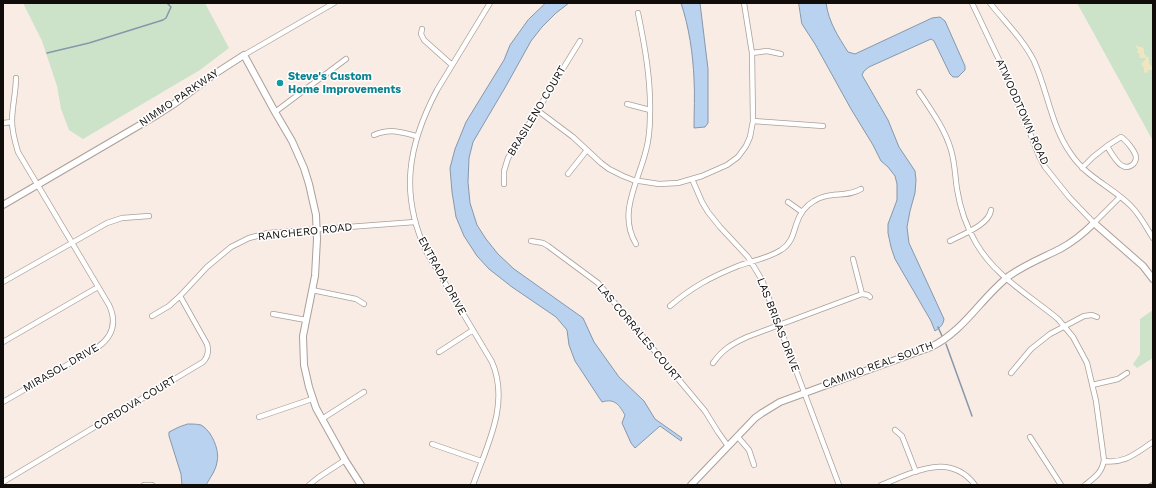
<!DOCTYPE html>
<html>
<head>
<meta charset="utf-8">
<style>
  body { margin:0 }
  #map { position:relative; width:1156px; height:488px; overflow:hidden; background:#f9ece5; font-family:"Work Sans",sans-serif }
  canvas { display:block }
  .frame { position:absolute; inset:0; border:4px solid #100c0a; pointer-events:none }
</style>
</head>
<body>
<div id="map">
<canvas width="1156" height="488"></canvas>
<div class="frame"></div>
</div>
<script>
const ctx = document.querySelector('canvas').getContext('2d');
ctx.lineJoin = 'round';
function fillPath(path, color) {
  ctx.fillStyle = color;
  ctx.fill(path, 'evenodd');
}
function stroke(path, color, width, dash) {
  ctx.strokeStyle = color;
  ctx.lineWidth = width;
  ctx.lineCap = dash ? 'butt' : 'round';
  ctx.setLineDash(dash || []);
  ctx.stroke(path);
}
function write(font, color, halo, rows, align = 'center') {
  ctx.font = font + ' "Work Sans",sans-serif';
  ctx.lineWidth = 3;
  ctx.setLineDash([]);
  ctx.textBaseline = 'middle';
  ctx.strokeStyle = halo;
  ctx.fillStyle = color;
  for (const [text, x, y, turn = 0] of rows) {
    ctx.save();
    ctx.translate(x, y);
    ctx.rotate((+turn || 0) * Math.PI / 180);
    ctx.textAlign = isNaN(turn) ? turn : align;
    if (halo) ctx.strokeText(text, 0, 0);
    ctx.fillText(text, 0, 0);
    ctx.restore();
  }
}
fillPath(new Path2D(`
  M23,3H205L229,48L200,70L83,139L69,130L61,109L57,86L42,41Z
  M1077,3H1153V141Z
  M1153,310V358L1137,368L1133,364L1140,354V319Z`), '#cce3c9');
fillPath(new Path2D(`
  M1137,45L1139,47H1142L1144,49V54L1146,55V57H1148L1149,58V64L1153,67L1152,70H1148L1147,73L1144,72V68L1141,64L1145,60L1146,58H1139L1140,54L1137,52L1138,49L1136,47Z`), '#efe6c0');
const water = new Path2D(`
  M546,3H569L556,13L542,27L531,41L506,86L473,142L469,158L468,182L470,203L477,225L486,239L498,254L514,269L583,318L594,342L619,377L644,401L655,419L682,438L681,441L660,426L635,448L631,443L622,423L625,415C619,405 615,398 602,402L575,361L569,345L567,330L556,317L512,287L489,269L477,256L464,236L456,217L452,192L450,168L455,149L466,122L504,60L510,45L528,20Z
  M681,3H700L708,69V123L705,127L694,128C694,112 695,95 694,79C693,54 689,27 681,3Z
  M799,3H826C829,23 838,36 848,52L855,54L932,18L940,17L945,21L965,66V70L958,77H953L950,74L934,41L931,39L869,67L864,71L862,75L888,120L899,147L915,171L916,180L915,193L910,211L907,227L909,243L944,319C943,325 941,327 935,331L931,321L895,259L891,247L888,233V224L897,200V184L895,176L888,167L881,161L873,145L851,109L815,44L802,24Z
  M188,424C192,424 197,424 201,425C212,431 220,451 217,462C216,470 210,478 206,485H182L181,474L169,436V432L179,427Z`);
fillPath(water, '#b8d2ef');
stroke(water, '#8697aa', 1);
stroke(new Path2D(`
  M47,53L89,43L163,20L166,18L171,7L167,3
  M938,327L942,336
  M946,344L972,416
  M1148,485L1153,482`), '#8697aa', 1.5);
const street = new Path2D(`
  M972,3L1011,85L1039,156L1045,167L1069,197L1094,223L1120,197
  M990,3C1005,22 1023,39 1034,61C1048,92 1051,126 1071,154C1087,178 1111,186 1131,206C1140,215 1146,227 1153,238
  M422,29L421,34L424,40L452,65
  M752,53L767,51L781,54
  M244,55L334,3
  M919,92C931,110 945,129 951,150C955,163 955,176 957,189C960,208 966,226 976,243C995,276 1029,295 1058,319L1073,337L1087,363L1096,401L1104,460C1102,473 1094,478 1085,485
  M627,104L650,110
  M537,110L573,137L601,163L609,169L623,176L633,180L659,184L678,183L702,176L727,165L738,157L746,146L750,137L753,121L752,53L744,3
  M275,112L346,59
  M753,121L823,126
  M3,123L12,122
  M374,135C389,128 401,132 416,136
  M1121,137C1126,140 1135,151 1136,157C1136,164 1129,169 1123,166C1117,164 1110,151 1107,146Z
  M1082,168L1093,157L1107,146
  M568,174L587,150
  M692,179L702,202L708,212L720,227L748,257L762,280L839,485
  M504,184V171L508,158L580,41
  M788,202L802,212
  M531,241L543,243L548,246L598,283L705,411L718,432L728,446
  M950,241C963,234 989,225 991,210
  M636,244C618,214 637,184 645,154C649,141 650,128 650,115C651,80 645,47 638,13
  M853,259L862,294
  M3,282L107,223L122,218L149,216
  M312,290L356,299L364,304
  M670,306C692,287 711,277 738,266C752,261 769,258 781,250C791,244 793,235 796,225C799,215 805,206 814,201C829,191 847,198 861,189
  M273,314L306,320
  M152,316L169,306L180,296L207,267L231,247L249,238L268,233L415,222
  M3,342L98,287
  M439,352L473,330
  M713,363C723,349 732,344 747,337L862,294L868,295L870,297
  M1011,373L1031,349L1050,334L1084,316L1092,315L1097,317
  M1092,385L1118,379L1127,373
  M3,402L98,347C113,336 117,322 109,305L18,152C15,142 12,132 12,121C12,107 16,92 16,78
  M259,417L312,399
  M322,419L364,392
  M895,430L902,436L916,472
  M737,436L749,450L754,465
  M1030,437L1061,485
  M432,444L481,461
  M1104,461C1125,464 1136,453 1153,442
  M3,482L203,362C208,357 209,351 207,344L180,296
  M144,485H152
  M309,485L319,477L345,460
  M473,485C487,445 510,404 492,362L427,253C399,194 408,145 437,90L490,3
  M881,485C913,473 949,451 975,485`);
const secondary = new Path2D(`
  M3,205L157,115L174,104L213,75L244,55L275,112L292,141L304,168L309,184L316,215L317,239L315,276L303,336L304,365L309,387L316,408L345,460L361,485
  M691,485L755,418L762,413L780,402L931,347C964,331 981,298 1009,276C1026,264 1042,258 1060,249C1073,242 1084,233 1094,223L1143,266L1153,279`);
stroke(street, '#ab9f98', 6);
stroke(secondary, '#ab9f98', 8);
stroke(street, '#fff', 4.5);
stroke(secondary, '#fff', 6);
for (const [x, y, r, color] of [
  [280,83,4,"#0f9aa8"]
]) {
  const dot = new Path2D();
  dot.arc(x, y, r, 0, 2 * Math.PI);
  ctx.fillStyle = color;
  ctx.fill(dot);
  stroke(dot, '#fff', 1.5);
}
write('bold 11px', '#0d838f', '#fff', [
  ["Steve's Custom",288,77],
  ["Home Improvements",288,90]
], 'left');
write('11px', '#100c0a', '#fff', [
  ["NIMMO PARKWAY",179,98,-34],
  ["BRASILENO COURT",537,111,-59],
  ["ATWOODTOWN ROAD",1022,112,66],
  ["RANCHERO ROAD",305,232,-6],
  ["ENTRADA DRIVE",442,276,61],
  ["LAS BRISAS DRIVE",778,325,69],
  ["LAS CORRALES COURT",639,333,50],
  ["CAMINO REAL SOUTH",878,365,-20],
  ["MIRASOL DRIVE",61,368,-30],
  ["CORDOVA COURT",135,403,-31]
]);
</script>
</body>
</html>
